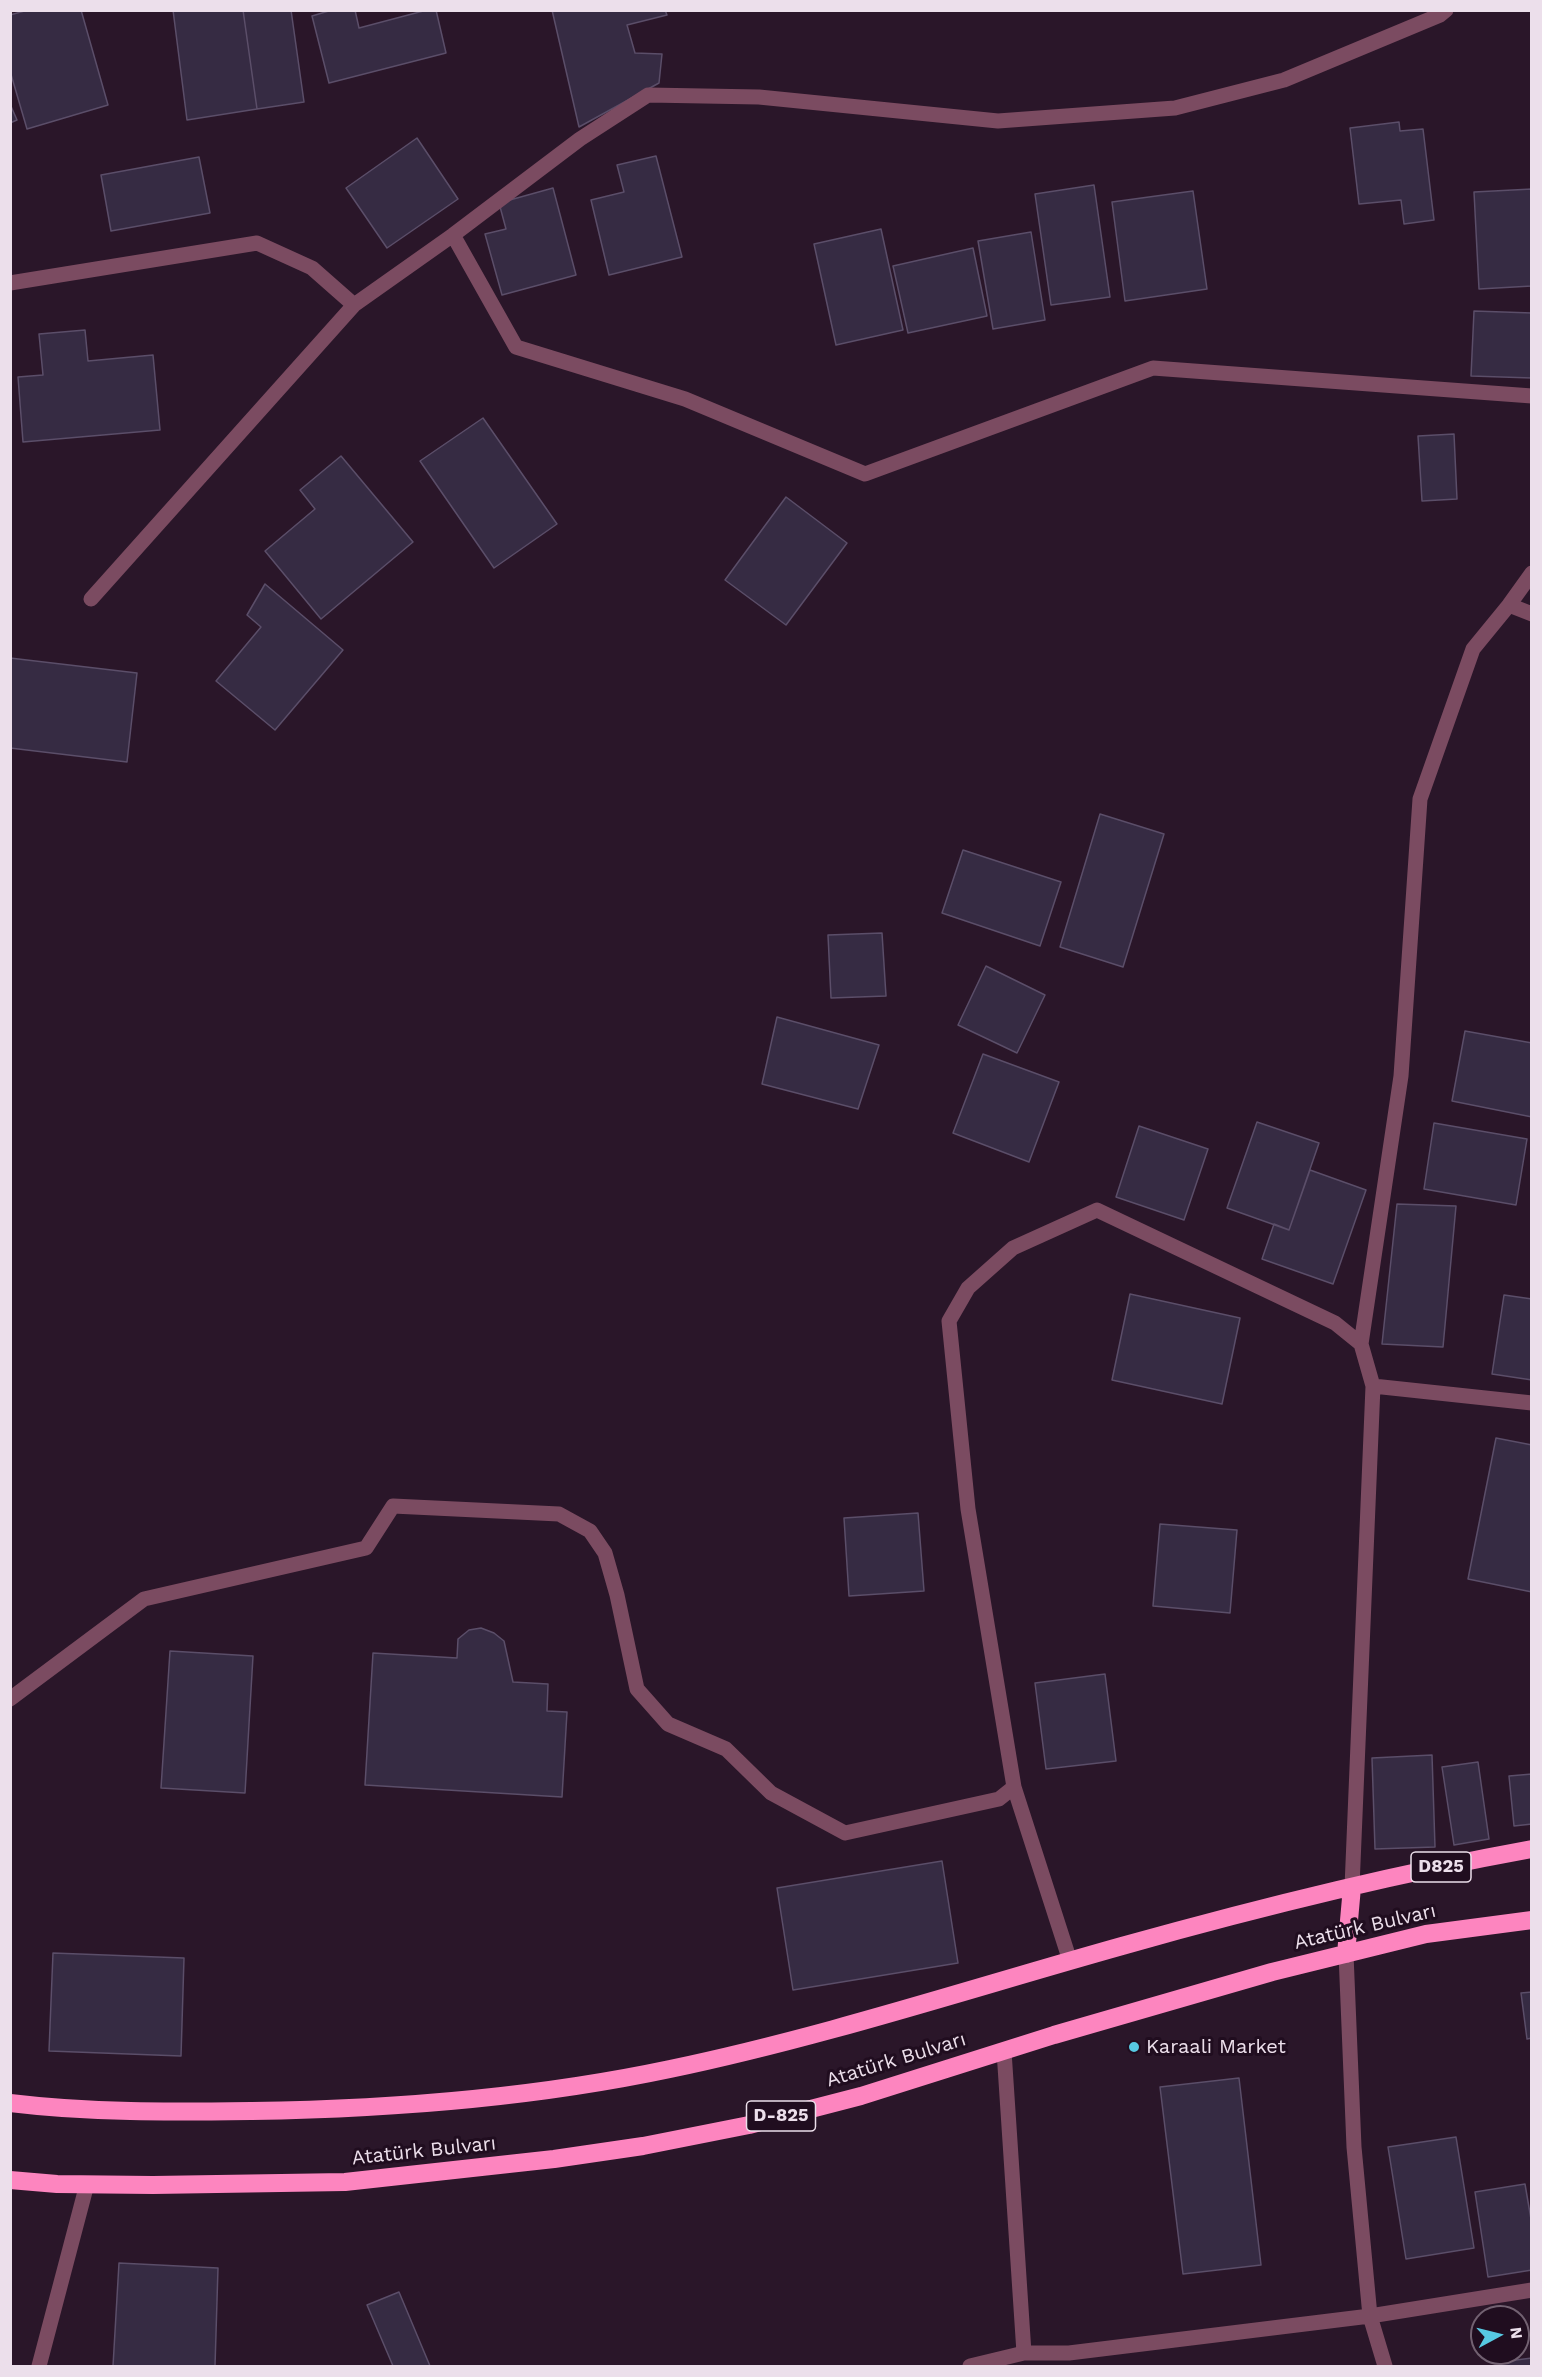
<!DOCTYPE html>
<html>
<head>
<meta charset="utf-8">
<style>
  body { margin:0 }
  #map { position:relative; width:1542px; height:2377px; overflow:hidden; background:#2a1629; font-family:"Work Sans",sans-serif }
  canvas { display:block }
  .frame { position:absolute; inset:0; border:12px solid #ecdfeb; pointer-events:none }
  .north { position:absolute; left:1470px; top:2305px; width:60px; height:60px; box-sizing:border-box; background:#200d1f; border:2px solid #726171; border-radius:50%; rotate:83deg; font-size:16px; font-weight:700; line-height:24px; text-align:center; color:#ecdfeb }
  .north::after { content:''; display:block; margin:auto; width:21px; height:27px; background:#57c9e2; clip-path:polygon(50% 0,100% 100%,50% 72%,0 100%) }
</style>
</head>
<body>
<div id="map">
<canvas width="1542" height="2377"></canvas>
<div class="frame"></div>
<div class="north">N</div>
</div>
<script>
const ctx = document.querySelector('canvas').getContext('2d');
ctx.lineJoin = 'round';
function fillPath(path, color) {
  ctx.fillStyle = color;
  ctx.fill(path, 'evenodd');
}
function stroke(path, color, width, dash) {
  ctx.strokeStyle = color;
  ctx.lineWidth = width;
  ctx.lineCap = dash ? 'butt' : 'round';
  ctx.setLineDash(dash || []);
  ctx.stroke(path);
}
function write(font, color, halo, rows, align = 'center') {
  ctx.font = font + ' "Work Sans",sans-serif';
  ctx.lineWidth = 6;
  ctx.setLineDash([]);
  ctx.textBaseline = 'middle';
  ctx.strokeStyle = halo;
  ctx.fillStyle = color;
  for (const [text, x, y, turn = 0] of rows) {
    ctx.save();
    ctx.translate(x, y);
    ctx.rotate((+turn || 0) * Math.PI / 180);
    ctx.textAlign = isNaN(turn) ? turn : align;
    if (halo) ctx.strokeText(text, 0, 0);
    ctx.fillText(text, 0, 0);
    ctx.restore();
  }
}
const building = new Path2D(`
  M28,10H81L108,105L27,129L10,71V15Z
  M173,10H243L257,109L187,120Z
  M243,10H291L304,102L257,109Z
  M332,10H355L359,28L427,10H436L446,53L329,83L312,16Z
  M552,10H665L667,15L627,25L635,53L662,54L659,83L579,127Z
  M10,104L17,120L10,123Z
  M1399,122L1400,131L1423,129L1434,220L1404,224L1401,200L1359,204L1350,128Z
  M417,138L458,199L387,248L346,188Z
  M656,156L682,257L609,275L591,200L624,192L617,165Z
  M199,157L210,213L111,231L101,175Z
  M1094,185L1110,297L1051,305L1035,194Z
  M553,188L576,275L502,295L485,234L506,229L499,203Z
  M1532,189V286L1479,289L1474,192Z
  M1193,191L1207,289L1125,301L1112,202Z
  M881,229L903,330L836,345L814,244Z
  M1031,232L1045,320L993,329L978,241Z
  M973,248L987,316L908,333L893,266Z
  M1474,311L1532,313V378L1471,376Z
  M85,330L88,361L153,355L160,430L23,442L18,377L43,375L39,334Z
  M483,418L557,524L494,568L420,461Z
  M1454,434L1457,499L1422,501L1418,436Z
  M341,456L413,542L321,619L265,551L315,509L300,490Z
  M786,497L847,543L786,625L725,580Z
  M265,584L343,650L275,730L216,681L261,627L247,615Z
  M10,658L137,673L127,762L10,748Z
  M1100,814L1164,834L1123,967L1060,947Z
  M963,850L1061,882L1040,946L942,913Z
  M882,933L886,996L831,998L828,935Z
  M986,966L1045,995L1017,1053L958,1025Z
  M777,1017L879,1045L858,1109L762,1084Z
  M1465,1031L1532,1043V1117L1452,1101Z
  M983,1054L1059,1082L1029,1162L953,1133Z
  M1257,1122L1319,1143L1289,1230L1227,1208Z
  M1434,1123L1527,1139L1516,1205L1424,1189Z
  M1139,1126L1208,1149L1184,1220L1116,1197Z
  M1310,1170L1366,1190L1333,1284L1262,1259L1274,1224L1289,1230Z
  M1397,1204L1456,1206L1443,1347L1382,1344Z
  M1130,1294L1240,1318L1222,1404L1112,1380Z
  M1504,1295L1532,1299V1380L1492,1374Z
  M1496,1438L1532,1445V1592L1468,1579Z
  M918,1513L924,1591L849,1596L844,1518Z
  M1160,1524L1237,1530L1230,1613L1153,1606Z
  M481,1628L494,1633L504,1641L513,1682L548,1684L547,1711L567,1712L562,1797L365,1785L373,1653L457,1658L458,1639L469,1630Z
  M170,1651L253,1656L245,1793L161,1788Z
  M1105,1674L1116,1761L1046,1769L1035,1683Z
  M1432,1755L1435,1847L1375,1849L1372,1758Z
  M1478,1762L1489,1839L1454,1845L1442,1767Z
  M1532,1774V1824L1514,1826L1509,1776Z
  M942,1861L958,1963L793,1990L777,1888Z
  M53,1953L184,1958L181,2056L49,2051Z
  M1532,1992V2038L1527,2039L1521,1993Z
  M1239,2078L1261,2265L1183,2274L1160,2087Z
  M1456,2137L1474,2248L1406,2259L1388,2147Z
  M1525,2184L1532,2225V2270L1488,2277L1475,2192Z
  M119,2263L218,2268L215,2366H113Z
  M399,2292L430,2366H393L367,2305Z
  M1532,2358V2366H1500V2362Z`);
fillPath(building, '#362b43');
stroke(building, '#5b4e69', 1.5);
stroke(new Path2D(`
  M453,235L516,347L685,399L865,474L1153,368L1532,396
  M10,283L257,243L312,268L354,305
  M91,599L354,305L453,235L580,139L648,95L759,97L998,121L1175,108L1284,80L1440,15L1446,10
  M1509,605L1532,614
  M1361,1344L1401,1076L1420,799L1473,649L1509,605L1532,573
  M1373,1386L1532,1403
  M10,1699L144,1599L366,1548L393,1506L559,1514L590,1531L605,1553L617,1595L637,1689L668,1724L726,1749L771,1793L845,1833L999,1799L1014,1787
  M1346,1954L1354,2147L1370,2316L1385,2366
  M1070,1961L1014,1787L968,1509L949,1321L968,1288L1013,1248L1097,1210L1335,1323L1361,1344L1373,1386L1352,1887
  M1004,2051L1024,2353
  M39,2366L87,2184
  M970,2366L1024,2353H1069L1370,2316L1532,2290`), '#7b4b61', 15);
stroke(new Path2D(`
  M1346,1954L1352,1887
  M10,2103C92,2113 170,2112 252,2111C392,2109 533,2098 670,2069C823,2037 972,1988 1122,1946C1257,1908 1394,1874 1532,1849
  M10,2180L57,2184L153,2185L345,2182L554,2159L643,2146L749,2125L861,2096L1054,2035L1272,1972L1426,1934L1532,1920`), '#fd85bf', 18);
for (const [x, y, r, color] of [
  [1134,2047,6,"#57c9e2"]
]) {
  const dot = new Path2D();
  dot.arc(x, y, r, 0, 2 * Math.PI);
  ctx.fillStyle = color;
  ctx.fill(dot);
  stroke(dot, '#200d1f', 2);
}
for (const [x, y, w] of [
  [1441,1867,60],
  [781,2116,69]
]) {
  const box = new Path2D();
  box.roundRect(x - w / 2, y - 15, w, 30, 4.5);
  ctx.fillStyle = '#200d1f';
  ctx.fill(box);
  stroke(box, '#ecdfeb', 1.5);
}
write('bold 18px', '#ecdfeb', null, [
  ["D825",1441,1867],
  ["D-825",781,2116]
]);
write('20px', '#ecdfeb', '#200d1f', [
  ["Atatürk Bulvarı",1365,1927,-13],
  ["Atatürk Bulvarı",896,2060,-17],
  ["Atatürk Bulvarı",424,2151,-6]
]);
write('20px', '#ecdfeb', '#200d1f', [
  ["Karaali Market",1146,2047]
], 'left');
</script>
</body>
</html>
